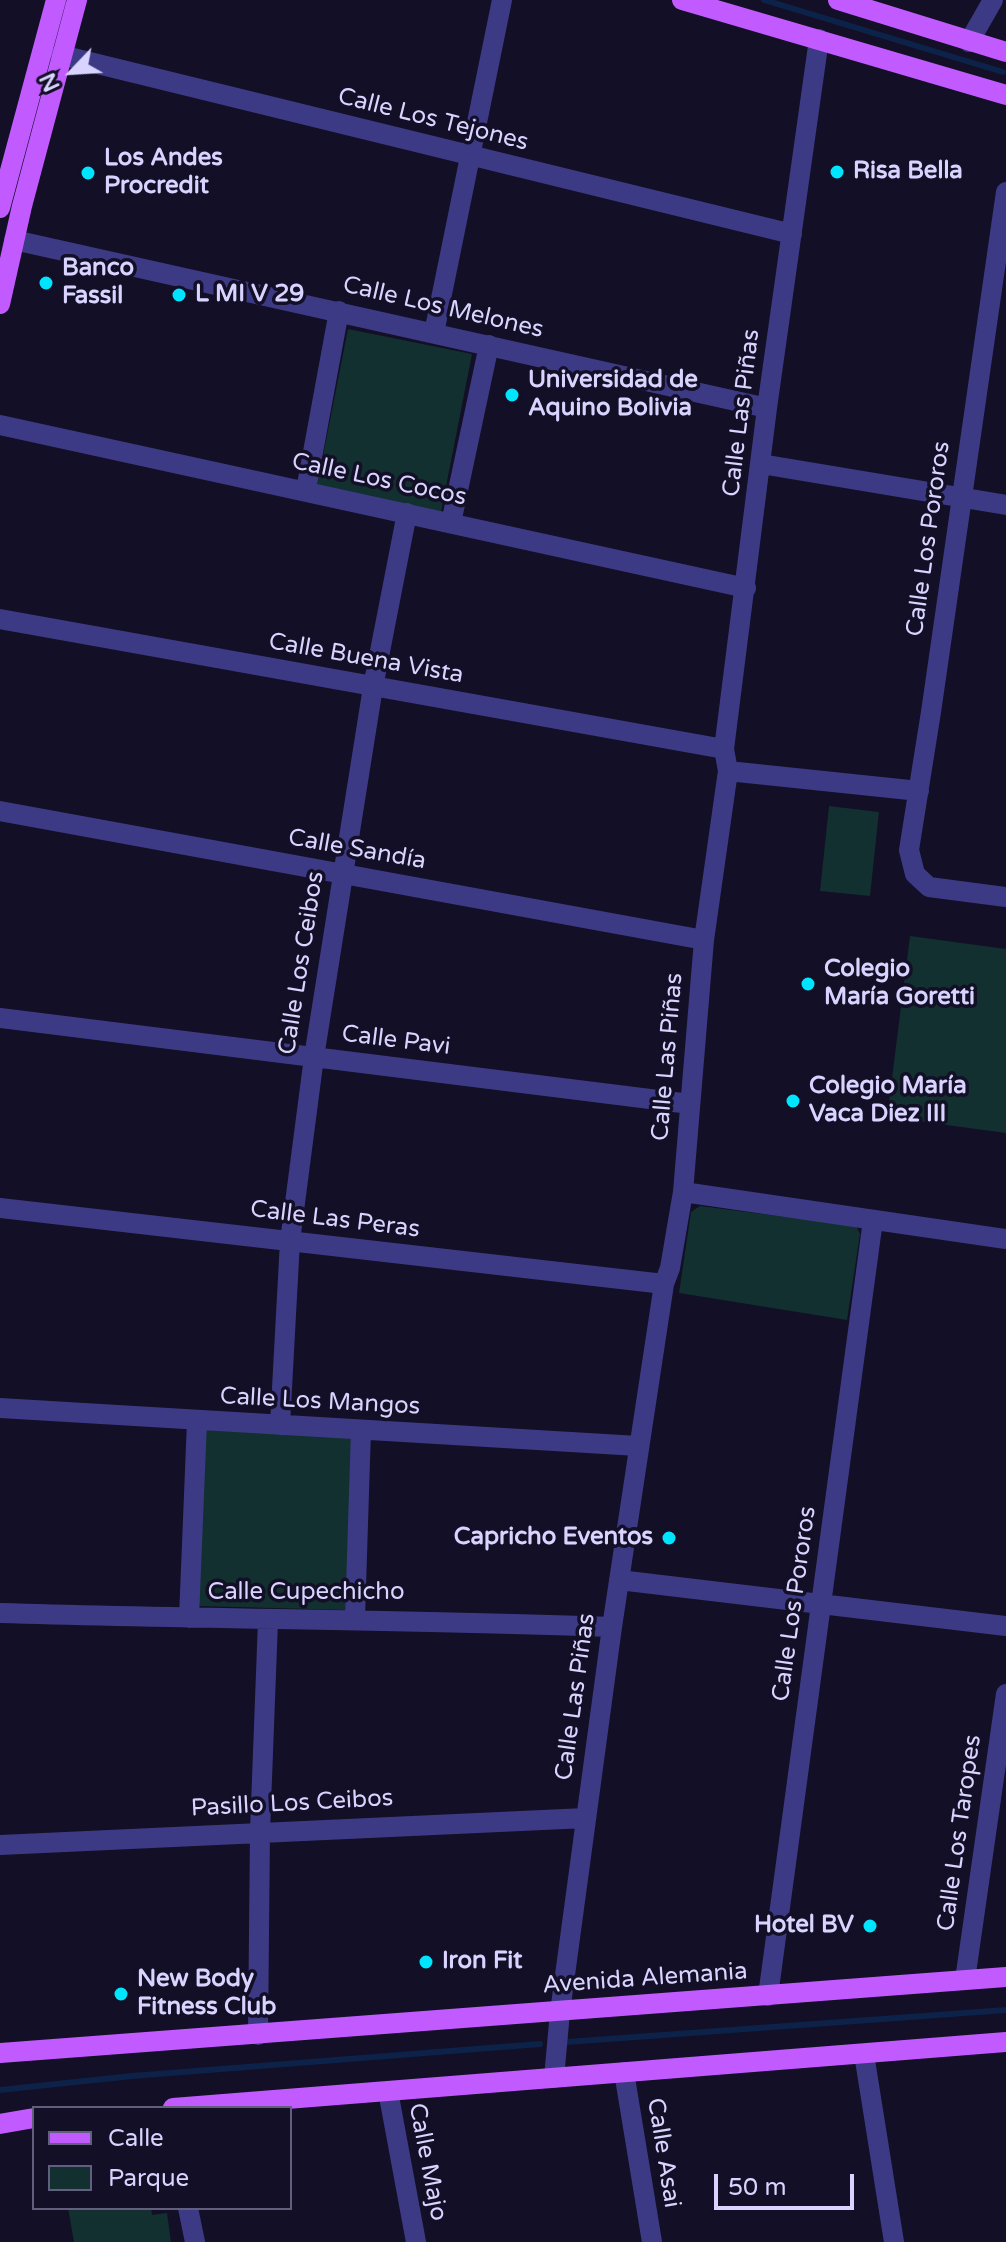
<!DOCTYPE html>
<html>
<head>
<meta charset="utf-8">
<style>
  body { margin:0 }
  #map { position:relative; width:1006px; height:2242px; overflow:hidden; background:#130f26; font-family:"Varela Round",sans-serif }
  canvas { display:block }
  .legend { position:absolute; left:32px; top:2106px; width:260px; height:104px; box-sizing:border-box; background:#130f26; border:2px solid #625e7d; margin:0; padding:10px 14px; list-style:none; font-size:24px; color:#d9d4ff }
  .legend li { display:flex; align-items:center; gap:16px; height:40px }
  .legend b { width:40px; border:2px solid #625e7d }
  .north { position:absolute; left:32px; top:32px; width:80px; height:80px; -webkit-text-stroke:6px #130f26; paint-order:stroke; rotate:245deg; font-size:22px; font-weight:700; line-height:32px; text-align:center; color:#d9d4ff }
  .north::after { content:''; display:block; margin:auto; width:28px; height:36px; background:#d9d4ff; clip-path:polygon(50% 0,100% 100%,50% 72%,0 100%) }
  .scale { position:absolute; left:714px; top:2174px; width:140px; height:36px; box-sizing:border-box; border:4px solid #d9d4ff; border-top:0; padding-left:10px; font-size:24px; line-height:28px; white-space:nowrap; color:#d9d4ff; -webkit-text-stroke:6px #130f26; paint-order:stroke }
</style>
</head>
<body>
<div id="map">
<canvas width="1006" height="2242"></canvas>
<ul class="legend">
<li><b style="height:10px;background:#c25bff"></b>Calle</li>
<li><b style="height:22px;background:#12302f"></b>Parque</li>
</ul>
<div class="north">N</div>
<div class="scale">50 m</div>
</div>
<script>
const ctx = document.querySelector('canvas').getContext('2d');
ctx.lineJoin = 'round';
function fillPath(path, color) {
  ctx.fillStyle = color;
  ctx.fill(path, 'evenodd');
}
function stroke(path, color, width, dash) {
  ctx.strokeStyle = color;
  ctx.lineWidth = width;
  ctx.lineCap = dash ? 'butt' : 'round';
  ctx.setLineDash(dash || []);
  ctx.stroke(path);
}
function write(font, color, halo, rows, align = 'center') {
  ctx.font = font + ' "Varela Round",sans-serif';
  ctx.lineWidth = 7;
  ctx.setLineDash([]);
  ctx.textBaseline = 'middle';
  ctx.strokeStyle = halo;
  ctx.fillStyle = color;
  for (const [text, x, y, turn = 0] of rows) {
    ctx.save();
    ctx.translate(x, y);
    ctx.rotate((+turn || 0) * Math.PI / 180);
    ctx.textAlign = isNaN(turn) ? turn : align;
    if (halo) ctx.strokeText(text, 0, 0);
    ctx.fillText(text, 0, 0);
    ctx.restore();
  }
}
fillPath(new Path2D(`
  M348,329L472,354L441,512L317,486Z
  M829,806L879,812L870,896L820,891Z
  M910,936L1006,949V1133L887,1117Z
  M700,1206L856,1226L860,1234L847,1320L679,1293L691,1212Z
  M203,1429L354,1432L349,1610L198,1606Z
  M68,2208H151L152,2215L167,2213L171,2242H74Z`), '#12302f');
stroke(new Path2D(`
  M764,0L1003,72
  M567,2042L1006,2010
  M0,2090L132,2076L540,2044`), '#0c2248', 6);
stroke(new Path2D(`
  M969,42L993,0
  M61,55L792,234
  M1006,192L931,712L909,850L915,874L929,887L1006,897
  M14,240L767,408
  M434,333L502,0
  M0,425L746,588
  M761,464L1006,505
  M306,490L339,311
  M451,523L489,345
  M0,619L724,749
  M728,771L919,791
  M0,811L704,940
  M0,1018L690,1104
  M683,1192L1006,1239
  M0,1208L664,1284
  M0,1408L638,1446
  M280,1425L290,1241L314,1057L373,687L407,513
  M619,1580L1006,1626
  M0,1613C204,1619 408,1620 612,1627
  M189,1618L197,1421
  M355,1618L361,1430
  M0,1845L586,1818
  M965,1980L1006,1694
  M768,1996L873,1220
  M258,2035L260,1831L268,1621
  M864,2054L894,2242
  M624,2072L652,2242
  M554,2078L560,2012L612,1627L664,1284L670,1268L683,1192L704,940L728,771L724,749L767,408L819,39
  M388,2091L416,2242
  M188,2208L195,2242`), '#3d3a85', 20);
stroke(new Path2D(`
  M682,0L1006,95
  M838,0L1006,52
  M0,208L56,0
  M0,304L22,206L77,0
  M0,2053L1006,1977
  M173,2108L1006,2042
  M0,2124L34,2118`), '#c25bff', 20);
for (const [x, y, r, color] of [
  [837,172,8,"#00e5ff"],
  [88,173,8,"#00e5ff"],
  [46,283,8,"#00e5ff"],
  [179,295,8,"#00e5ff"],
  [512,395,8,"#00e5ff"],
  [808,984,8,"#00e5ff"],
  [793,1101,8,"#00e5ff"],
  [669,1538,8,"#00e5ff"],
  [870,1926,8,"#00e5ff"],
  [426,1962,8,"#00e5ff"],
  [121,1994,8,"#00e5ff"]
]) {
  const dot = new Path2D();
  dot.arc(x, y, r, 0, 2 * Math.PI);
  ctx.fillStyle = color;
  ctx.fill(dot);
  stroke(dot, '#130f26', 3);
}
write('24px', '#d9d4ff', '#130f26', [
  ["Calle Los Tejones",433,120,14],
  ["Calle Los Melones",443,308,13],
  ["Calle Las Piñas",742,413,-83],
  ["Calle Los Cocos",379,480,12],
  ["Calle Los Pororos",929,539,-82],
  ["Calle Buena Vista",366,659,10],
  ["Calle Sandía",357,850,10],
  ["Calle Los Ceibos",302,963,-81],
  ["Calle Pavi",396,1041,7],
  ["Calle Las Piñas",668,1057,-85],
  ["Calle Las Peras",335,1220,7],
  ["Calle Los Mangos",320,1402,3],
  ["Calle Cupechicho",306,1593],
  ["Calle Los Pororos",795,1604,-82],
  ["Calle Las Piñas",576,1697,-82],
  ["Pasillo Los Ceibos",292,1804,-3],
  ["Calle Los Taropes",960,1833,-82],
  ["Avenida Alemania",645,1979,-4],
  ["Calle Asai",663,2153,81],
  ["Calle Majo",427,2162,79]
]);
write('bold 24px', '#d9d4ff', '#130f26', [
  ["Los Andes",104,159],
  ["Procredit",104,187],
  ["Risa Bella",853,172],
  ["Banco",62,269],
  ["Fassil",62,297],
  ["L MI V 29",195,295],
  ["Universidad de",528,381],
  ["Aquino Bolivia",528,409],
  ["Colegio",824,970],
  ["María Goretti",824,998],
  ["Colegio María",809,1087],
  ["Vaca Diez III",809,1115],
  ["Capricho Eventos",653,1538,"right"],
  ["Hotel BV",854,1926,"right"],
  ["Iron Fit",442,1962],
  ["New Body",137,1980],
  ["Fitness Club",137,2008]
], 'left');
</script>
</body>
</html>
